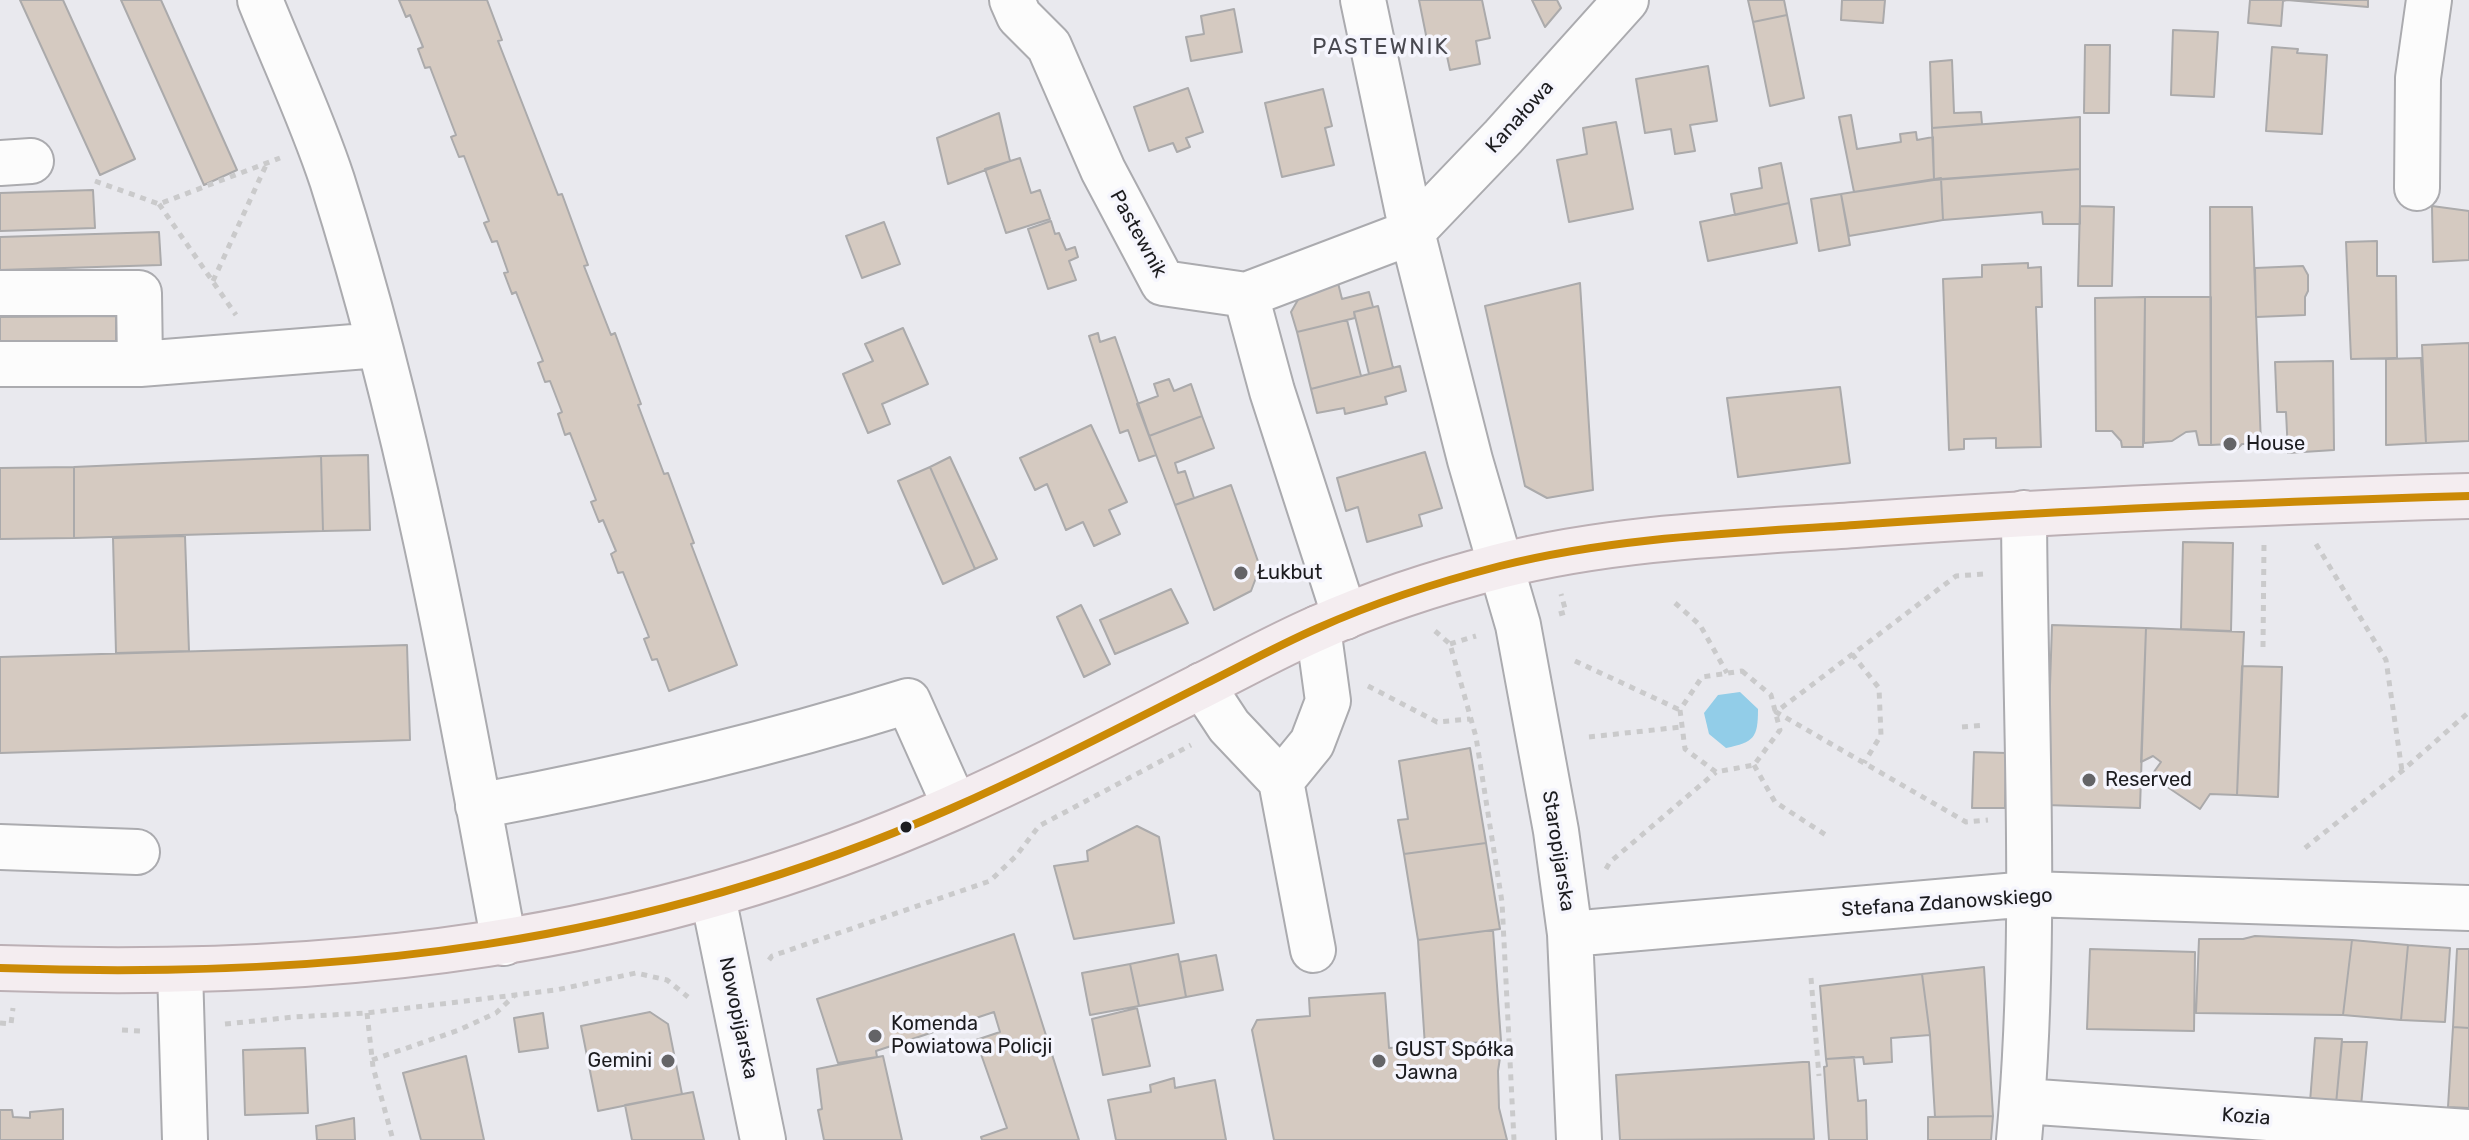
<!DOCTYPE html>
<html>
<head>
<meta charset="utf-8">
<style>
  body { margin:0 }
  canvas { display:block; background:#e9e9ee }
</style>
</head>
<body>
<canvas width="2469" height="1140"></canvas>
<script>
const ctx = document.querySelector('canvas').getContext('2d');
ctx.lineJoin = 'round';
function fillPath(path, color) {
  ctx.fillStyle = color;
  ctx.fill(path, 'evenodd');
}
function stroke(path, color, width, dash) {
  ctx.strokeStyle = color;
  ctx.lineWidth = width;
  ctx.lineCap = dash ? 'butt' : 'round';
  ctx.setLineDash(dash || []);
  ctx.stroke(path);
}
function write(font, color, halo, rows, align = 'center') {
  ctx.font = font + ' Rubik,sans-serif';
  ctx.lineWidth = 7;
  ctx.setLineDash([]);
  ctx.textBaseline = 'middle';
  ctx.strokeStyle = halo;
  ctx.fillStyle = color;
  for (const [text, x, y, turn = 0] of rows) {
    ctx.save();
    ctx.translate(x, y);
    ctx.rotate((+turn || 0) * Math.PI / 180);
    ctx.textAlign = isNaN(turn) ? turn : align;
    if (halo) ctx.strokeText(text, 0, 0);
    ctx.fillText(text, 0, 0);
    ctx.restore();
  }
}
fillPath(new Path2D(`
  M1740,692L1758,709C1758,738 1754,742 1726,748L1709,734L1704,713L1718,695Z`), '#92cde8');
const building = new Path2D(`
  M20,0H63L135,159L100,175Z
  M121,0H161L237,170L204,185Z
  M399,0H487L502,40L498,41L558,195L562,194L588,265L584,266L611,335L615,333L641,404L638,405L664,474L668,473L694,543L691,544L737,665L669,691L657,659L652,660L644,639L649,637L623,572L618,573L611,554L616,551L603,520L599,522L591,502L596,500L570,433L565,435L558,414L562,412L550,381L545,382L538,363L543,361L516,292L512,294L504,273L508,272L497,241L492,242L484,223L489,221L464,156L459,157L451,137L456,135L430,67L425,68L418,49L423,47L410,15L406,17Z
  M1419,0H1482L1490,38L1476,41L1480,64L1450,70L1445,47L1429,50Z
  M1532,0H1557L1561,8L1545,27Z
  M1748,0H1784L1787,15L1753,22Z
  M1842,0H1885L1883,23L1841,20Z
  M2250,0H2287L2283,1L2281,26L2248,23Z
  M2287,0H2368V7Z
  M1234,9L1242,52L1191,61L1186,37L1204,34L1201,16Z
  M1787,15L1804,98L1770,106L1753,22Z
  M2173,30L2218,32L2214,97L2171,95Z
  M2085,45H2110L2109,113H2084Z
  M2272,47L2298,49L2297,53L2327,55L2322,134L2266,131Z
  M1952,60L1954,113L1981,112L1982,124L1932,128L1930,62Z
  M1708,66L1717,121L1690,125L1695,151L1675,154L1671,129L1645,133L1636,79Z
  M1188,88L1203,132L1186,138L1190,147L1177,152L1173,143L1149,151L1134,107Z
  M1323,89L1332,126L1325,128L1334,165L1282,177L1265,103Z
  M999,113L1010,161L948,184L937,138Z
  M1851,115L1857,149L1901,142L1900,134L1916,132L1917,140L1933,137L1934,180L1854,192L1839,117Z
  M2080,117V169L1934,180L1932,128Z
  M1616,122L1633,209L1569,222L1557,160L1587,154L1583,128Z
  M1020,158L1031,193L1040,190L1050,219L1006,233L985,169Z
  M1781,163L1789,203L1735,215L1731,194L1762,188L1759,168Z
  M2080,169V224H2043L2042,212L1943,220L1941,179Z
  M1941,178L1943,220L1849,236L1841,194Z
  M93,190L95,228L0,231V193Z
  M1841,194L1850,245L1819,251L1811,199Z
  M1789,203L1797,243L1708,261L1700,222Z
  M2080,206L2114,207L2112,286H2078Z
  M2432,206L2469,211V260L2433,262Z
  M2210,207H2252L2261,444H2242L2237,449L2230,444L2211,445Z
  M1051,221L1055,234L1059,233L1066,250L1075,247L1078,257L1069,261L1076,280L1048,289L1028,229Z
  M884,222L900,264L862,278L846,236Z
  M159,232L161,265L0,270V237Z
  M2377,241V276H2396L2397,358L2351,359L2346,242Z
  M2028,263V268L2041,267L2042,307H2036L2041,447L1996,448V438L1964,439V449L1949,450L1943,279L1982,277V265Z
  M2303,266L2308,275V291L2305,297V315L2256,317L2255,268Z
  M1338,283L1342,299L1369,292L1373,307L1354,312L1355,318L1297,332L1291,312L1299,298Z
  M1580,283L1593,490L1547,498L1525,486L1485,306Z
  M2145,297H2211V445H2199L2196,431L2186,432L2172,441L2144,443Z
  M2145,297L2143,447H2122L2121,441L2112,431H2096L2095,298Z
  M1378,306L1393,368L1369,374L1354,312Z
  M116,316V350H0V317Z
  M1347,320L1361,376L1311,389L1297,332Z
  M903,328L928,384L882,404L890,424L868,433L843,374L873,361L865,344Z
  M1098,333L1100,342L1115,337L1156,455L1139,461L1128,430L1120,433L1089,336Z
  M2469,343V441L2426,443L2422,345Z
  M2421,358L2426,443L2386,445V359Z
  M2333,361L2334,450L2288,453L2286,412H2277L2275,362Z
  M1400,366L1406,391L1385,397L1387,404L1345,414L1344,408L1317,413L1311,389Z
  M1169,379L1174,391L1191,384L1202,416L1149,436L1137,404L1158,396L1154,384Z
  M1840,387L1850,463L1738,477L1727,398Z
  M1202,416L1214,448L1175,463L1178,473L1185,471L1194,498L1175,505L1149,436Z
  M1091,425L1127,502L1109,510L1120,534L1094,546L1083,522L1066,530L1047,484L1035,490L1020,458Z
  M1425,452L1442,508L1419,515L1422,526L1367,542L1358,507L1346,511L1337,478Z
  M368,455L370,530L323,531L321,456Z
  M321,456L323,531L74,538V467Z
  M950,457L997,559L975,569L930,467Z
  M74,467V538L0,539V468Z
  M930,467L975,569L943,584L898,481Z
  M1231,485L1260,567L1251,591L1214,610L1175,505Z
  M185,536L189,651L116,653L113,538Z
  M2183,542L2233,543L2231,631L2181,629Z
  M1171,589L1188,623L1115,654L1100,620Z
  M1081,605L1110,664L1084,677L1057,617Z
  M2052,625L2146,628L2140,808L2046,805Z
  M2146,628L2244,632L2237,795L2210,794L2200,809L2151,776L2161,762L2153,756L2141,762Z
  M407,645L410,740L0,753V657Z
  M2242,666L2282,667L2278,797L2237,795Z
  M1470,748L1486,843L1404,854L1398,820L1408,819L1399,761Z
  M1974,752L2006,753L2005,808H1972Z
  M1137,826L1159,837L1174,923L1074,939L1054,866L1088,861L1087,851Z
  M1486,843L1500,929L1418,940L1404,854Z
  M1493,930L1501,1041L1425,1046L1418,940Z
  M1014,934L1079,1140H982L981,1137L1007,1128L976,1040L1000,1032L994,1012L876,1051L877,1057L838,1063L817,999Z
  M2255,936L2352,940L2343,1015L2196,1013L2199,939H2243Z
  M2352,940L2408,945L2401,1020L2343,1015Z
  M2408,945L2450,948L2445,1022L2401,1020Z
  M2090,949L2195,952L2194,1031L2087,1029Z
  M2457,949H2469V1028L2453,1027Z
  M1178,954L1186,997L1139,1006L1130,964Z
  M1216,955L1223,990L1186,997L1180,962Z
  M1130,964L1139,1006L1090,1015L1082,973Z
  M1984,967L1993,1116L1935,1117L1930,1035L1922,974Z
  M1922,974L1930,1035L1891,1038L1892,1062L1864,1064L1863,1057L1826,1059L1820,986Z
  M1385,993L1389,1048L1493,1042L1496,1045L1501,1051L1498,1071L1499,1108L1507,1140H1274L1252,1030L1257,1020L1310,1016L1309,998Z
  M1137,1008L1150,1066L1103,1075L1092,1019Z
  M650,1012L668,1024L682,1094L598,1111L581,1026Z
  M543,1013L548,1048L519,1052L514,1018Z
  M2453,1027L2469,1028V1108L2448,1107Z
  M2315,1038L2342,1039L2336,1104L2310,1102Z
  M2342,1042H2367L2361,1106L2336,1104Z
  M305,1048L308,1113L245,1115L243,1050Z
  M466,1056L484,1140H421L403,1073Z
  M883,1056L902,1140H824L818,1110L822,1109L817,1069Z
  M1854,1057L1858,1101L1866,1100L1867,1140H1829L1824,1067L1827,1066L1826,1059Z
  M1803,1062H1809L1814,1139L1620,1140L1616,1075Z
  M1174,1078L1175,1088L1215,1080L1226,1140H1116L1108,1100L1151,1092L1150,1085Z
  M693,1092L704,1140H632L625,1105Z
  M63,1109V1140H0V1110H12L13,1117L30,1118V1112Z
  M1993,1116L1991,1140H1928V1117Z
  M354,1118L355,1140H317L316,1126Z`);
fillPath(building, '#d5cac1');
stroke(building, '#abaaab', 2);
const minor = new Path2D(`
  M260,0C284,60 312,119 332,180C411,429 457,687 504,943
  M1012,0L1019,16L1049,46L1103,170L1163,283L1246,295L1412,232L1503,137L1626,0
  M1363,0L1412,232L1470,460L1518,625L1556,831L1570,934L1579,1140
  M0,163L31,161
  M2417,188L2418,78L2429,0
  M0,293H139L140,364
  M1246,295L1272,391L1345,617
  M0,364H140L379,345
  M1202,685L1229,726L1281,781L1313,950
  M1281,781L1312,743L1328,701L1318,628
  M478,806C623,779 767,745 908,701L955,806
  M0,847L137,852
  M713,897L763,1140
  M1570,934L2029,894L2469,908
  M180,970L185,1140
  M2023,1101L2469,1132
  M2019,1140C2038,932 2025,721 2024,513`);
const major = new Path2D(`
  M0,968C336,980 641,946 950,809C1036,771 1120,727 1203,685C1241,666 1279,645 1318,628C1376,602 1438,582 1500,566C1615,537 1737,533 1855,525C2060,510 2264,502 2469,496`);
stroke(minor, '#ababaf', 48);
stroke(major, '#bcb0b5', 48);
stroke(new Path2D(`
  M95,181L159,204L280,158
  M159,204L236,315
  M213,281L267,163
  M2316,544L2386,660L2402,771
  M1983,574L1956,576L1776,712L1966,822L1988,820
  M1675,603L1700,625L1727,673
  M1559,614L1566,612L1561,594
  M1435,631L1450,644L1476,737L1502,902L1514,1140
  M1450,644L1476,636
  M2263,647L2264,544
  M1852,654L1879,688L1881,735L1864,763
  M1575,661L1680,710
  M1742,671L1771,695L1780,730L1754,765L1716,772L1685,749L1680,710L1702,677Z
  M1368,686L1437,722L1470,719
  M1962,727L1985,725
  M1589,737L1681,727
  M1754,765L1775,802L1829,837
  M2305,848L2402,771L2469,712
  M1606,869L1610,862L1716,772
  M769,960L772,956L990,881L1016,856L1039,826L1191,745
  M1811,978L1819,1076
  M367,1013L373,1067L393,1140
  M0,1023L11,1024L13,1008
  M225,1024L294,1017L367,1013L515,995L556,990L636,973L667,980L688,997
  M122,1030L141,1031
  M372,1060L459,1030L496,1013L515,995`), '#cacacb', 5, [6, 6]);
stroke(minor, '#fcfcfc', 44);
stroke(major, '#f4edf0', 44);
stroke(new Path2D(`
  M0,968C336,980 641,946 950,809C1036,771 1120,727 1203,685C1241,666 1279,645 1318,628C1376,602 1438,582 1500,566C1615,537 1737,533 1855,525C2060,510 2264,502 2469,496`), '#cb8a06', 8);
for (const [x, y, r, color] of [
  [2230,444,8,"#646467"],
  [1241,573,8,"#646467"],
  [2089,780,8,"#646467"],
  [906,827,7,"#1c1c1f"],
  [875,1036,8,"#646467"],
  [668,1061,8,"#646467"],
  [1379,1061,8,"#646467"]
]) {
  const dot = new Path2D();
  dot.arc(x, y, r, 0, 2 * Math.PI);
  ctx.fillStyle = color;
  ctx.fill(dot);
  stroke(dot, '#f5f5fd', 3);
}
write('20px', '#1c1c1f', '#f5f5fd', [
  ["Kanałowa",1520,117,-48],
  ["Pastewnik",1138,234,61],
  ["Staropijarska",1558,851,81],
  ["Stefana Zdanowskiego",1947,903,-4],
  ["Nowopijarska",738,1018,78],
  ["Kozia",2246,1117,4]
]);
write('20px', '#1c1c1f', '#f5f5fd', [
  ["House",2246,444],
  ["Łukbut",1257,573],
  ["Reserved",2105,780],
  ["Komenda",891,1024],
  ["Powiatowa Policji",891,1047],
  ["GUST Spółka",1395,1050],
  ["Jawna",1395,1073],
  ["Gemini",652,1061,"right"]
], 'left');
ctx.letterSpacing = '2px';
write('22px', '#494950', '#f5f5fd', [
  ["PASTEWNIK",1381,48]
]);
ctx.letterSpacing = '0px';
</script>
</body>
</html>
